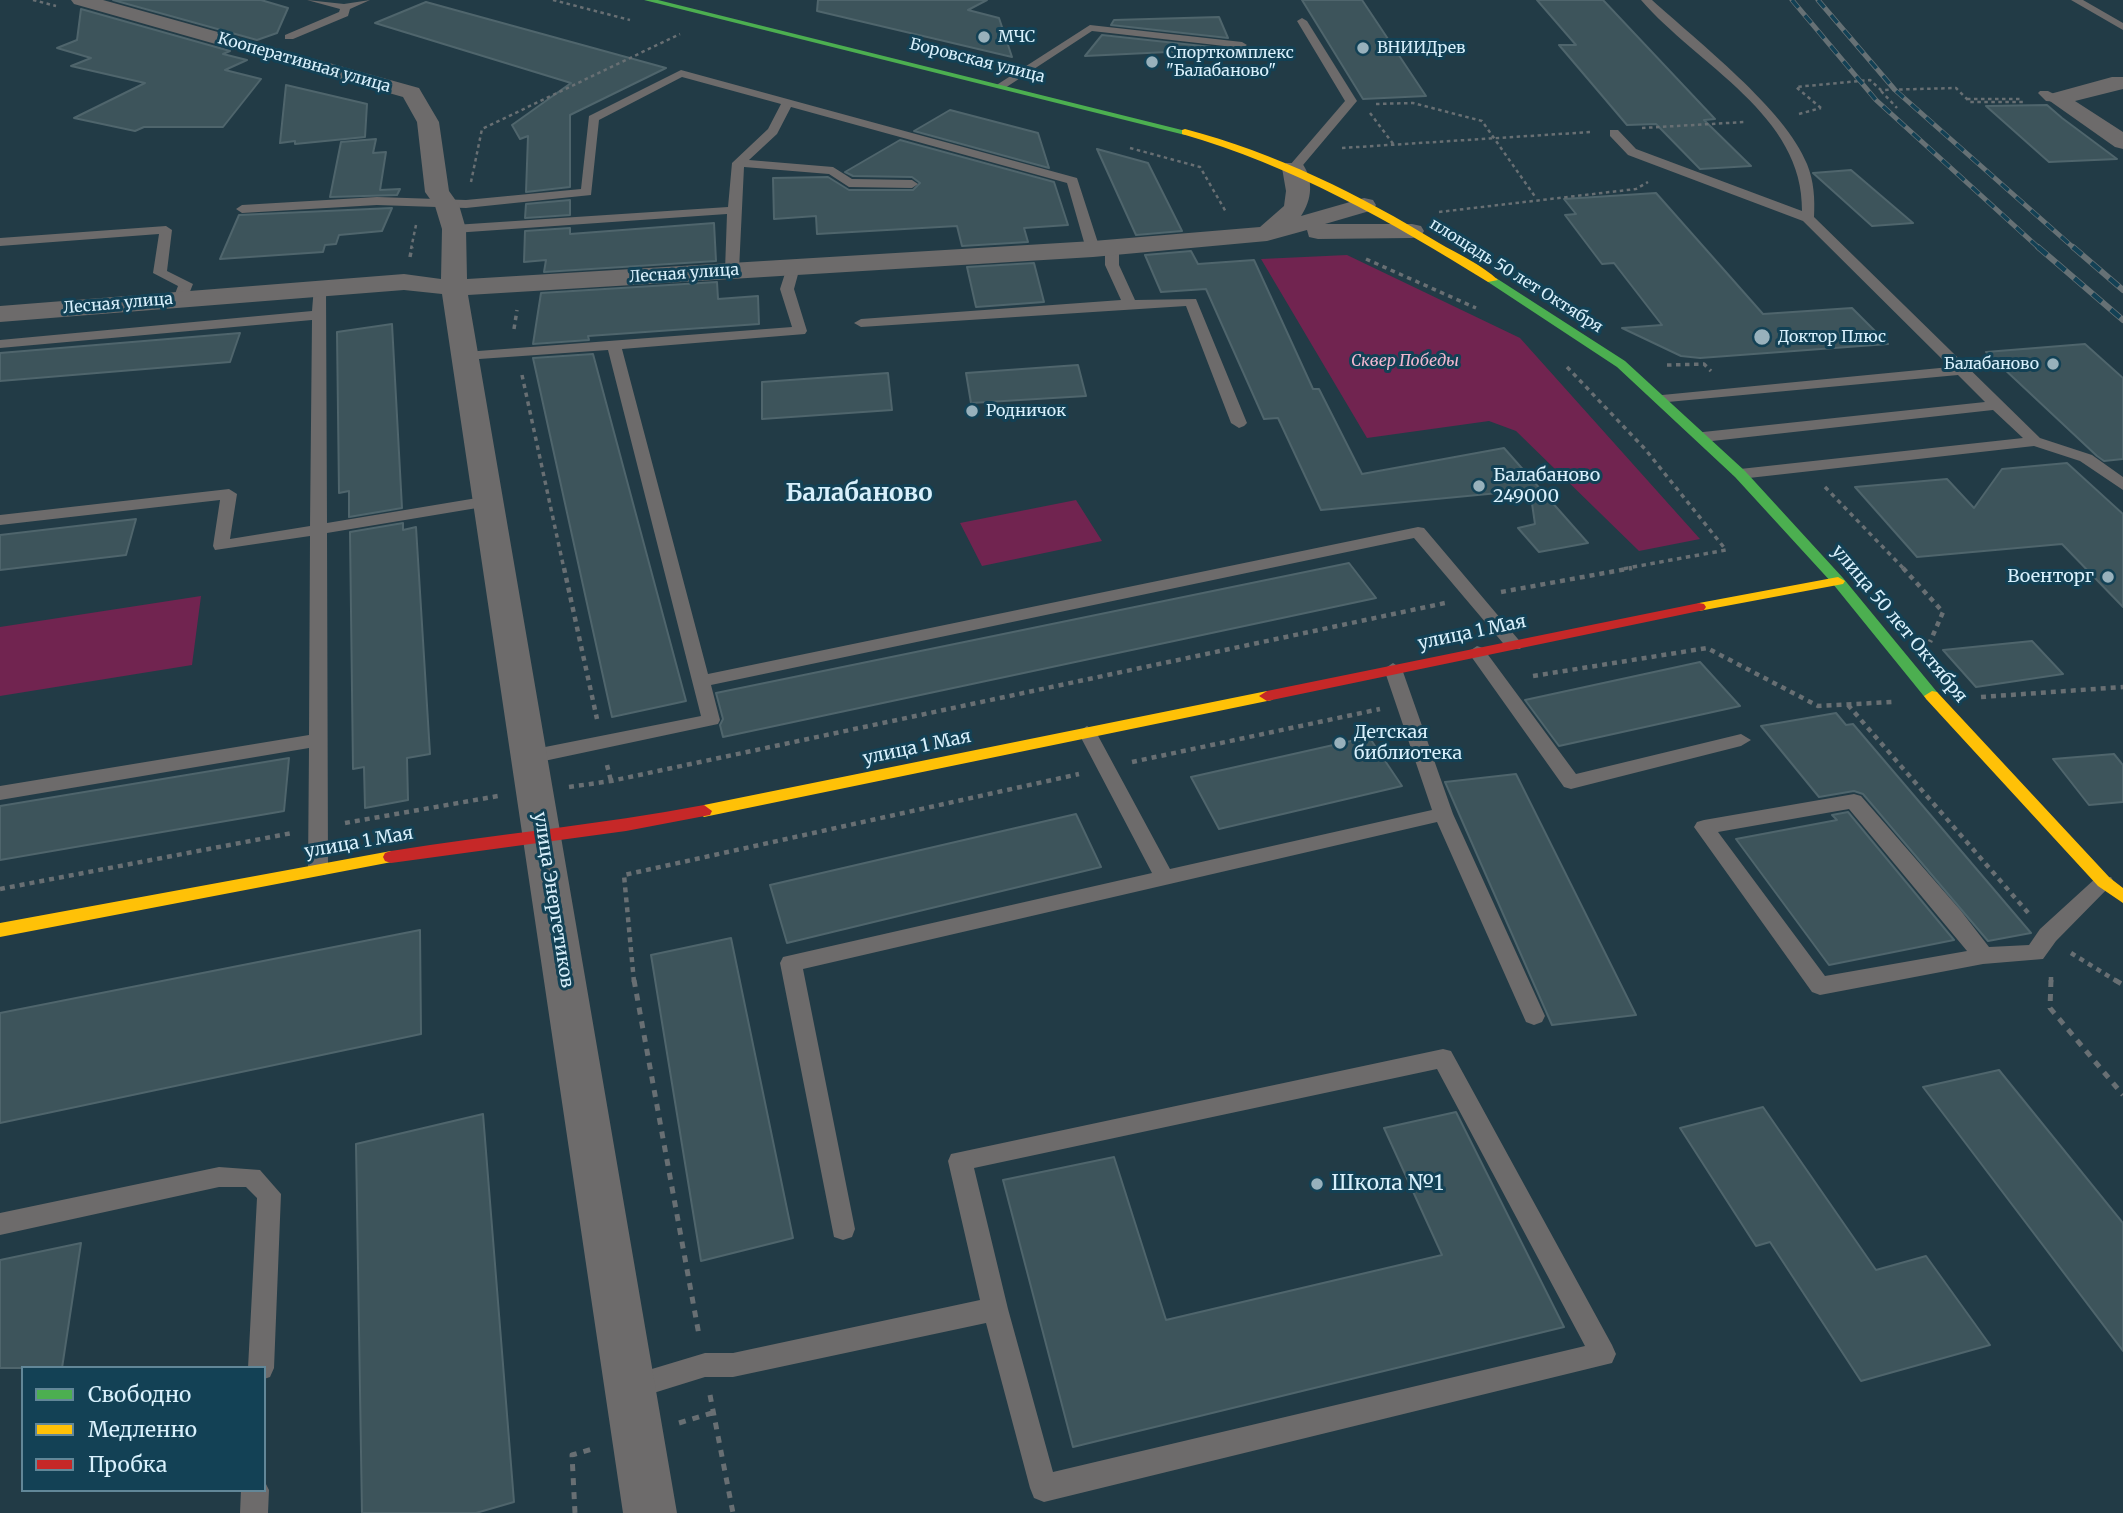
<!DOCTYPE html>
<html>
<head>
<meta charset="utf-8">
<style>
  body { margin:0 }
  #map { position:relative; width:2123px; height:1513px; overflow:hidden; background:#223b46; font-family:Merriweather,serif }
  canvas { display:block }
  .legend { position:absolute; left:21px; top:1366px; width:245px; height:126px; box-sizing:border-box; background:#134155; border:2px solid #628798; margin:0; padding:9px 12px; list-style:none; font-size:21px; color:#d8f0fc }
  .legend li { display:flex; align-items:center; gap:14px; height:35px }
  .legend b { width:35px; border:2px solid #628798 }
</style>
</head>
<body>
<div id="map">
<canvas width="2123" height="1513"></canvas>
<ul class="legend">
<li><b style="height:9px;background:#4caf50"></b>Свободно</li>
<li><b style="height:9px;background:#ffc107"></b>Медленно</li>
<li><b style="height:9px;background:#c62828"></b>Пробка</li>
</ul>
</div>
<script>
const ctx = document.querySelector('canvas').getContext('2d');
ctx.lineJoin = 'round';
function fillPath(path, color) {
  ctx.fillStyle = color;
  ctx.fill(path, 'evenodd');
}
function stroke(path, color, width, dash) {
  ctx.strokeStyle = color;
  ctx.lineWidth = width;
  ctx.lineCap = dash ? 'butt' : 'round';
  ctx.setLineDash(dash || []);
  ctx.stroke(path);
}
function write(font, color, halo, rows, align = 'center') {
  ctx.font = font + ' Merriweather,serif';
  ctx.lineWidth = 6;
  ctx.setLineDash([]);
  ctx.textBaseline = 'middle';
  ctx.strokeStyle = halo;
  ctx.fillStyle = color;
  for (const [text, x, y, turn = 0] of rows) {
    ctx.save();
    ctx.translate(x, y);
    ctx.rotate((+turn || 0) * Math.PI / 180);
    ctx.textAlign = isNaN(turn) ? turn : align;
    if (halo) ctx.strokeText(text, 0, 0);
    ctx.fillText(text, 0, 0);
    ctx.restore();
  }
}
fillPath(new Path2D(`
  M1347,255L1520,338L1700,539L1639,551L1516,431L1489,421L1367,438L1261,259Z
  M1076,500L1102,541L982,566L960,523Z
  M201,596L192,665L0,696V627Z`), '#712450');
const building = new Path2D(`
  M113,0H261L288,8L277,33L257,40Z
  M818,0H987L968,10L999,18L1012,57L817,11Z
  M1302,0H1362L1426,96L1363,99Z
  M1537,0H1603L1715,119L1704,120L1751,166L1700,169L1656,124L1627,125L1559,45H1576Z
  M426,2L666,68L570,115V187L526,192L528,136L520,139L512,125L571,83L375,23Z
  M81,9L230,51L223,54L247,60L225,70L261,79L223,127H144L135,131L74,118L145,83L71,66L91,58L57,48L77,40Z
  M1219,17L1228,38L1111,25L1114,20Z
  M1102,35L1230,49L1085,56Z
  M286,85L367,104L365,137L295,144V141L280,143Z
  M2047,105L2062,118L2117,159L2049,162L1986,106Z
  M950,110L1038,133L1049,168L914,131Z
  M376,139L373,153L386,152L380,190L400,189L397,195L330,197L341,142Z
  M900,140L1054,182L1068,225L1024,228L1028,242L962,246L957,226L817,234L816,216L774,219L773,178L828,177L849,190H913L920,183L912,177L853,176L845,172Z
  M1097,149L1148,163L1182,231L1136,235Z
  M1851,170L1913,223L1872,226L1813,173Z
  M1656,193L1763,314L1852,308L1888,344L1700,358L1681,356L1622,328L1662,325L1614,263L1602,264L1565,215L1576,214L1564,199Z
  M570,200V215L525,218L526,204Z
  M392,208L382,231L339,235L336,244L325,245L323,252L220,259L239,215Z
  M714,223L716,261L544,272L546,260L524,262L525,231L570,228V234Z
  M1191,251L1198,264L1254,260L1313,389H1319L1362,474L1504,448L1588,543L1539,552L1518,528L1535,524L1530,490L1321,510L1278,418L1264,419L1206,289L1161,292L1145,255Z
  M1034,263L1044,302L976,307L967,267Z
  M717,282L718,299L758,296L759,324L588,336L589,340L533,344L541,293Z
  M392,324L402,508L349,517V491L339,493L337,332Z
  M240,333L230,362L0,381V353Z
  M2085,344L2123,378V459L2104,461L2097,456L1986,352Z
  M593,354L686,701L612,717L533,358Z
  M1078,365L1086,396L971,403L966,373Z
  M888,373L892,410L762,419V382Z
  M2067,463L2123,514V607L2062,544L1917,557L1855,487L1947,479L1974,508L2002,469Z
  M136,519L126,555L0,570V535Z
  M403,523V530L416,527L430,754L407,758L408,800L365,808L364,767L353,769L350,532Z
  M1349,563L1376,598L723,737L720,725L723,719L716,693Z
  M2032,641L2063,674L1976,687L1943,650Z
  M1700,662L1740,706L1559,746L1525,700Z
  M1836,713L1846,725L1853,724L2031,933L1988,941L1863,794L1854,791L1819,797L1761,726Z
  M1369,737L1402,786L1219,829L1191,777Z
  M2114,754L2123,765V802L2089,805L2053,759Z
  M289,758L284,811L0,860V806Z
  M1516,774L1636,1015L1552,1025L1445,782Z
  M1848,812L1954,940L1829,965L1736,839L1837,820L1832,815Z
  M1076,814L1101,867L787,943L770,885Z
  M420,930L421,1034L0,1123V1013Z
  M731,938L793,1238L701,1261L651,955Z
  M1999,1070L2123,1223V1351L1923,1087Z
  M1763,1107L1876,1270L1926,1256L1990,1345L1861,1381L1770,1242L1756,1246L1680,1128Z
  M1456,1112L1564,1327L1073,1447L1003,1180L1114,1157L1166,1320L1442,1255L1384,1128Z
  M483,1114L514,1502L476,1513H362L356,1144Z
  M81,1243L62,1368H0V1260Z`);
fillPath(building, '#3d545b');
stroke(building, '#4f656c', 2);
stroke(new Path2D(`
  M33,0L56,6
  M553,0L630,20
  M1881,91L1897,108
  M1967,99H2022
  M1376,104L1413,103L1482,121L1536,198
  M1821,108L1796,87L1870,80L1881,90L1956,88L1970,102H2025
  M1370,113L1394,145
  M1799,114L1821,108
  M1642,128L1745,122
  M1130,148L1200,167L1226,212
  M1342,148L1591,132
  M471,182L482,129L680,34
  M1439,212L1636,189L1648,182
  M411,249L416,225`), '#686f73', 2.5, [3.5, 3.5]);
stroke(new Path2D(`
  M410,257L412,247
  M1366,259L1476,308
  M514,329L517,310
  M1667,365L1704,364L1711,371
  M1567,367L1645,449L1726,550L1622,569
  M522,375L564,569
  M1825,487L1904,569`), '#686f73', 3.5, [4.5, 4.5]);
stroke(new Path2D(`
  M564,568L597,719
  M1903,568L1943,612L1930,642
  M1501,592L1632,568
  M1533,676L1707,648L1818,706L1892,702
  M1981,697L2123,687
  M1848,705L2030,915
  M1132,762L1380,709
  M607,765L611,781
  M569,787L611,781L1445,603
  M345,823L498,796
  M0,889L292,833
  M2071,953L2118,982
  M634,982L624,875L1079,774
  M2051,982V972`), '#686f73', 4.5, [5, 5]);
stroke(new Path2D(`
  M634,980L699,1335
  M2051,980L2050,1008L2123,1095
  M2115,980L2123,985
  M710,1395L733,1513
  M679,1423L712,1413
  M575,1513L572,1455L596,1448`), '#686f73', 5, [7, 7]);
fillPath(new Path2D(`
  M307,0L344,4L370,0L350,9L348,16L293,39H285V35L339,12L340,9Z
  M1641,0H1652C1697,41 1786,110 1807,164C1814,181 1815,199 1814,217L2040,438L2092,455L2123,477V490L2080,461L2034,446L1740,479L1732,474L1740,469L2023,438L1993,410L1703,442L1695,437L1703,432L1985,402L1958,375L1657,403L1654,400L1662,395L1950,367L1803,221L1628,155L1610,136V130H1618L1636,149L1802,211C1804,115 1697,65 1641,0Z
  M2071,0H2083L2123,23V30Z
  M1302,18L1307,21L1357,101L1298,171H1290V165L1345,101L1297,21Z
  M1090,25L1242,42L1247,45L1242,48L1092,31L1005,88L995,86Z
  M681,70L1077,178L1100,249L1093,253L1086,249L1067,183L791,107L777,134L749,160L833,167L852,179L912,180L918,184L912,188L849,187L829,174L744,167L739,270L732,274L725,270L727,214L454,233L448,229L454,225L728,207L732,163L768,129L781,104L682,77L599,120L591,195L466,208L377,205L242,213L236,209L242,205L377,197L466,200L581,189L589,116Z
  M2040,91H2048L2064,99L2058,102L2046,101L2038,93Z
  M166,226L172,230L167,271L193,284L187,299L180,303L173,299L178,286L153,273L159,234L0,246V238Z
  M1112,243L1119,247V265L1135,300L1196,299L1247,423L1244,426L1239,428L1231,423L1186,306L861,327L854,323L861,319L1121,300L1105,265V247Z
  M788,264L800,267L794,289L807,331L805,334L622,349L708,674L1418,527L1424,528L1523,645L1520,649H1508L1414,538L711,685L720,720L718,724L530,764L523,762L520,757L530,750L701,716L608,350L465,360L458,356L465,352L792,327L780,289Z
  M314,286L326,289L327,523L489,496L497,501L489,506L327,533L328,870L325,875H311L308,870L309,748L0,800V786L309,735L310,536L215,550L213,546L220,500L0,525V515L229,489L237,494L230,539L310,526L312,320L0,348V340L312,311Z
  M1477,646L1483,648L1576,774L1741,734L1751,740L1741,746L1571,789L1564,787L1468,652Z
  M1393,663L1402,669L1453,814L1545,1016L1542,1022L1534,1025L1526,1022L1437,822L803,969L855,1229L852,1237L843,1240L834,1237L780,963L783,957L1152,873L1078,732L1087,726L1096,732L1170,869L1432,810L1384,669Z
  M1854,794L1861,796L1961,911L1989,947L2029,945L2040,929L2097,877H2111L2114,882L2056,941L2043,959L1983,964L1820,995L1812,992L1694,827L1697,822L1704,820ZM1849,809L1967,951L1825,976L1718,832Z
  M1443,1049L1451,1051L1612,1345L1616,1354L1612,1363L1044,1502L1034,1498L1030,1488L986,1323L733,1377H705L631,1400L622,1396L618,1387L622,1378L705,1353H733L980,1300L948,1161L951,1154ZM1437,1069L1585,1346L1053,1472L1008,1309L974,1168Z
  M219,1167L260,1170L281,1194L274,1368L270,1377L264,1379V1368H248L257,1198L246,1187H219L0,1235V1213Z
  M264,1480L269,1490L268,1513H240L241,1490H264Z`), '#6d6b6b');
fillPath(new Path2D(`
  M71,0H103L419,88L439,122L449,191L459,205L466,229L467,279L1093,241L1260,227L1284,206L1286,191L1282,168L1286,163H1302C1314,180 1312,200 1301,216L1364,198L1373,200L1376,205L1373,210L1325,224H1412L1421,226L1424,231L1421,236L1412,238L1318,239L1309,237L1307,230L1267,241L1093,257L468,295L677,1513H623L442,294L404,290L0,322V306L404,274L441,279L442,229L435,206L425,192L417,122L403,97L74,4Z
  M2112,77H2123V89L2075,101L2123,132V149L2115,147L2047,99L2050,94Z`), '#6d6b6b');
fillPath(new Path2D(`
  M644,0H658L1190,132L1185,135Z
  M1488,278H1496L1625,361L1745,471L1843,578L1937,692L1940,696L1937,700H1927L1833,584L1735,477L1617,367L1488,282Z`), '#4caf50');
fillPath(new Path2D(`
  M1185,129C1276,153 1359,194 1439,243C1458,254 1482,265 1498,280L1488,282C1390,221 1293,166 1182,134V130Z
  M1838,577L1845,581L1843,584L1699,611L1692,607L1699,603Z
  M1267,691L1272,692L1275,696L1272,700L704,817L696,811L704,805Z
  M1932,691L1937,692L2110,878L2123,888V903L2098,886L1927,700L1924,696Z
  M391,851L397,853L399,857L397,861L0,937V923Z`), '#ffc107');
fillPath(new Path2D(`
  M1699,603L1704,604L1706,607L1704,610L1267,701L1259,696L1267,691Z
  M704,805L712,811L710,815L626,831L391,863L385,861L383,857L385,853L391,851C495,834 600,825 704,805Z`), '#c62828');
const railFar1 = new Path2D(`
  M1792,0L1876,100L2040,249
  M1818,0L1895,90L2075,249`);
const rail = new Path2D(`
  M2038,247L2123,320
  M2073,247L2123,290`);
stroke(railFar1, '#667175', 5);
stroke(rail, '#667175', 6);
stroke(railFar1, '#134155', 3.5, [10]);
stroke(rail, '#134155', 4.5, [12]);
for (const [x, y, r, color] of [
  [984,37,7,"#98b1bc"],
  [1363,48,7,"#98b1bc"],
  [1152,62,7,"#98b1bc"],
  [1762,337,9,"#98b1bc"],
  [2053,364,7,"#98b1bc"],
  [972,411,7,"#98b1bc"],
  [1479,486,7,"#98b1bc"],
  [2108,577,7,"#98b1bc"],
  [1340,743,7,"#98b1bc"],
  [1317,1184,7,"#98b1bc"]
]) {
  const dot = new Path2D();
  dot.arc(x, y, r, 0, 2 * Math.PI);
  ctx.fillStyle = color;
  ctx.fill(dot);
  stroke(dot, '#134155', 2.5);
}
write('16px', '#d8f0fc', '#134155', [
  ["МЧС",998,37],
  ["ВНИИДрев",1377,48],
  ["Спорткомплекс",1166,53],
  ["\"Балабаново\"",1166,71],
  ["Доктор Плюс",1778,337],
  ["Балабаново",2039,364,"right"],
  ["Родничок",986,411]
], 'left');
write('16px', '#d8f0fc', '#134155', [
  ["Боровская улица",977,61,14],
  ["Кооперативная улица",304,63,16],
  ["Лесная улица",684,274,-4],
  ["площадь 50 лет Октября",1516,276,32],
  ["Лесная улица",118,304,-5]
]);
write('italic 16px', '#f1b6cf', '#134155', [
  ["Сквер Победы",1405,361]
]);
write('18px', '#d8f0fc', '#134155', [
  ["Балабаново",1493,476],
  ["249000",1493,497],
  ["Военторг",2094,577,"right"],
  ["Детская",1354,733],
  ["библиотека",1354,754]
], 'left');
write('18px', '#d8f0fc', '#134155', [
  ["улица 50 лет Октября",1899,624,50],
  ["улица 1 Мая",1472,633,-12],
  ["улица 1 Мая",917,748,-12],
  ["улица 1 Мая",359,843,-10],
  ["улица Энергетиков",553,900,81]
]);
write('21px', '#d8f0fc', '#134155', [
  ["Школа №1",1331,1184]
], 'left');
write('bold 24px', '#d8f0fc', '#134155', [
  ["Балабаново",859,494]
]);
</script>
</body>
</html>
